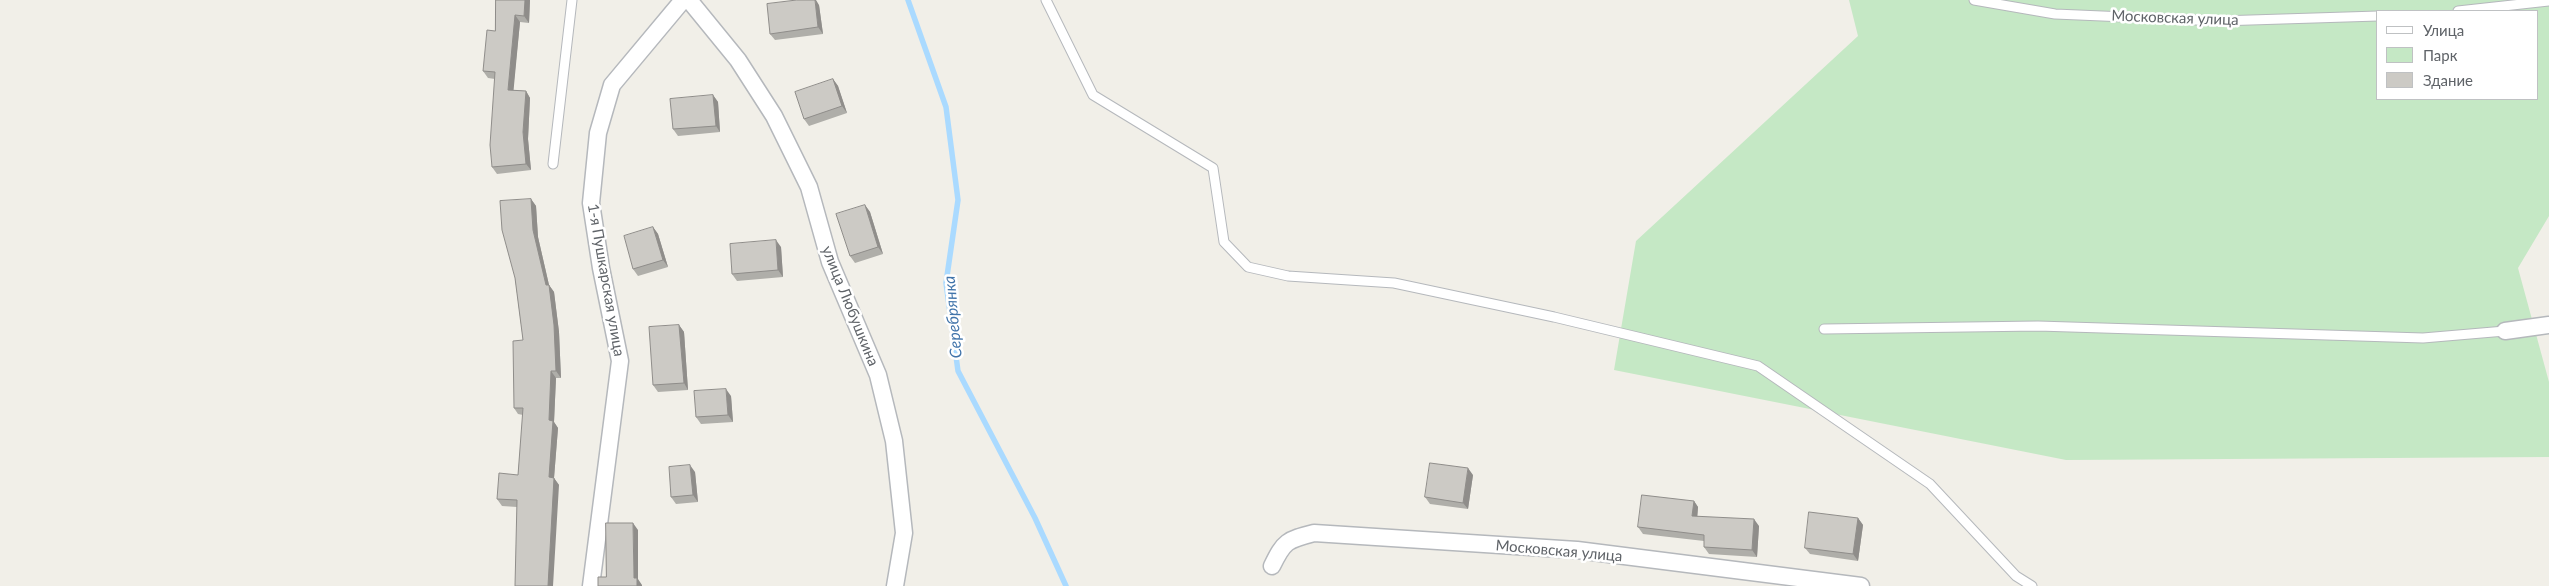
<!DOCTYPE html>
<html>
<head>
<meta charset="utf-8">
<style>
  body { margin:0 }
  #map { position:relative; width:2549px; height:586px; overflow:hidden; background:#f1efe8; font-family:Lato,sans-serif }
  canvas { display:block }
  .legend { position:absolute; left:2376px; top:10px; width:162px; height:90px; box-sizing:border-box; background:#fff; border:1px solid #bfc1c3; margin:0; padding:6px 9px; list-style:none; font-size:15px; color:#5f6368 }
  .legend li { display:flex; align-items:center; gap:10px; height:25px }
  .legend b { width:25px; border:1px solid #bfc1c3 }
</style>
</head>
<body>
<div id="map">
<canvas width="2549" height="586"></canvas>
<ul class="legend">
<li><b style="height:6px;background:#fff"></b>Улица</li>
<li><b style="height:14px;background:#c5e8c5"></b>Парк</li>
<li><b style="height:14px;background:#cccac5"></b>Здание</li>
</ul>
</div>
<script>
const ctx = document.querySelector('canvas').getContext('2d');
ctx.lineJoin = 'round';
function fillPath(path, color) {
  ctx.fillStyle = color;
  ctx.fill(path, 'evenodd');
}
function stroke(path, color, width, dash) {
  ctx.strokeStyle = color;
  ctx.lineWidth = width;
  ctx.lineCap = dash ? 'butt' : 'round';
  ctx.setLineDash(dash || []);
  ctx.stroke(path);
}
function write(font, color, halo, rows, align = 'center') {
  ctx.font = font + ' Lato,sans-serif';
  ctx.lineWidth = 5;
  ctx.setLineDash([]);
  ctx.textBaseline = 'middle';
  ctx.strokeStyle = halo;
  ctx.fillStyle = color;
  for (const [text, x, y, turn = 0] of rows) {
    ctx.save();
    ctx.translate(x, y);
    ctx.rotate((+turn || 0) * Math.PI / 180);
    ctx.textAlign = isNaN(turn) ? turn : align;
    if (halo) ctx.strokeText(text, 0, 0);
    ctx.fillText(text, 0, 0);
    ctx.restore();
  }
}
fillPath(new Path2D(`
  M1849,0H2549V216L2518,268L2549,382V457L2066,460L1614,370L1636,241L1858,36ZM2378,11H2538V99H2378Z`), '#c5e8c5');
stroke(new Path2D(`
  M908,0L946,107L958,200L946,283L958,371L1035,518L1066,586`), '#aadaff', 5.5);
const service = new Path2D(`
  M1046,0L1093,95L1213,168L1224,242L1248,267L1288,276L1394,283L1554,317L1758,366L1930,484L2016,576L2032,586
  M1974,0L2055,14L2219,21L2378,16
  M2458,11L2549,1
  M553,164L572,0
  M1824,329L2038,326L2423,338L2505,331`);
const minor = new Path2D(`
  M689,0L738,60L774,116L809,187L830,262L878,375L894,441L904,533L895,586
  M2505,331L2549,325
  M1272,566C1284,541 1287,540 1314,533L1577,550L1861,586
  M591,586L620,361L601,268L591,203L598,133L612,85L683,0`);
stroke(service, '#b5b8bc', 11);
stroke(minor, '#b5b8bc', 19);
stroke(service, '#fff', 9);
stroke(minor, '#fff', 16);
fillPath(new Path2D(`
  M496,0H530L529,23L520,22L513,90L526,91L530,98L528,139L531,170L497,174L492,167L495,79L488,78L483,71L495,31Z
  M819,5L823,34L775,40L770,34Z
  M833,79L838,86L847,113L809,126L804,119Z
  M713,95L718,102L720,132L678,136L673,129Z
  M531,199L536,206L538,237L549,285L554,292L559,332L561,378H556L554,422L558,428L554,478L559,485L517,507L502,506L497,499L518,475L523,415L518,414L514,408L523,340L515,278Z
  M865,205L870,212L883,254L855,263L850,256Z
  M653,227L658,234L668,267L638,276L633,269Z
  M781,247L783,277L737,281L732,274Z
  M679,325L684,332L688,390L658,392L653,385Z
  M731,396L733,422L701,424L696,417Z
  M695,472L698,502L676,504L671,497Z
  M1473,475L1468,509L1430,504L1425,497Z
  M1694,501L1698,507L1697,516L1759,526L1757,557L1709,554L1704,547V541L1643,534L1638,527Z
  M1858,518L1863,525L1858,561L1810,554L1805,548Z`), '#afaea9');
fillPath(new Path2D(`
  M525,0H530L529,23L524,16Z
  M815,0H816L819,5L823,34L818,27Z
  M515,15L520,22L513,96L508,90Z
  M833,79L838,86L847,113L842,106Z
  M526,91L530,98L528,139L531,170L526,164L523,132Z
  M713,95L718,102L720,132L716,126Z
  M531,199L536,206L538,237L549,285L554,292L559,332L561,378L556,371L546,285L533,230Z
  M865,205L870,212L883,254L878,247Z
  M653,227L658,234L668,267L663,260Z
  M776,240L781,247L783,277L778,270Z
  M679,325L684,332L688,390L684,383Z
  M551,371L556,378L554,422L558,428L554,478L559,485L553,586H548L549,420Z
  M726,389L731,396L733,422L728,415Z
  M690,465L695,472L698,502L693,495Z
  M1468,468L1473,475L1468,509L1463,503Z
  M1694,501L1698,507L1697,522L1692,516Z
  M1858,518L1863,525L1858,561L1853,554Z
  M1754,519L1759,526L1757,557L1752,550Z
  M633,523L638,530V579L642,585V586H637L634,578Z`), '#8f8d8a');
const building = new Path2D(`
  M496,0H525L524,16L515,15L508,90L526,91L523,132L526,164L492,167L490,145L495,72L483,71L487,30L495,31Z
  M797,0H815L818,27L770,34L767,4Z
  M833,79L842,106L804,119L795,92Z
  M713,95L716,126L673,129L670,99Z
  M531,199L533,230L546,285H549L554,325L556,371H551L549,420L553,421L549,477L554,478L548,586H515L517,500L497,499L499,473L518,475L523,408H514L513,341L523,340L515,278L502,230L500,201Z
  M865,205L878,247L850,256L836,214Z
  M653,227L663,260L633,269L624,236Z
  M776,240L778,270L732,274L730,244Z
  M679,325L684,383L653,385L649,327Z
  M726,389L728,415L696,417L694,391Z
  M1430,463L1468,468L1463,503L1425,497Z
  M690,465L693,495L671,497L669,467Z
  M1642,495L1694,501L1692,516L1754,519L1752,550L1704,547V535L1638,527Z
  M1809,512L1858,518L1853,554L1805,548Z
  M606,523H633L634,578H637V586H598V577H606Z`);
fillPath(building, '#cccac5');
stroke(building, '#8f8d8a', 1);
write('15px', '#5f6368', '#fff', [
  ["Московская улица",2175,18,2],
  ["1-я Пушкарская улица",606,280,80],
  ["улица Любушкина",850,306,68],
  ["Московская улица",1559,551,5]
]);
write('italic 16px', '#4174aa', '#fff', [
  ["Серебрянка",953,317,-95]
]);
</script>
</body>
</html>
